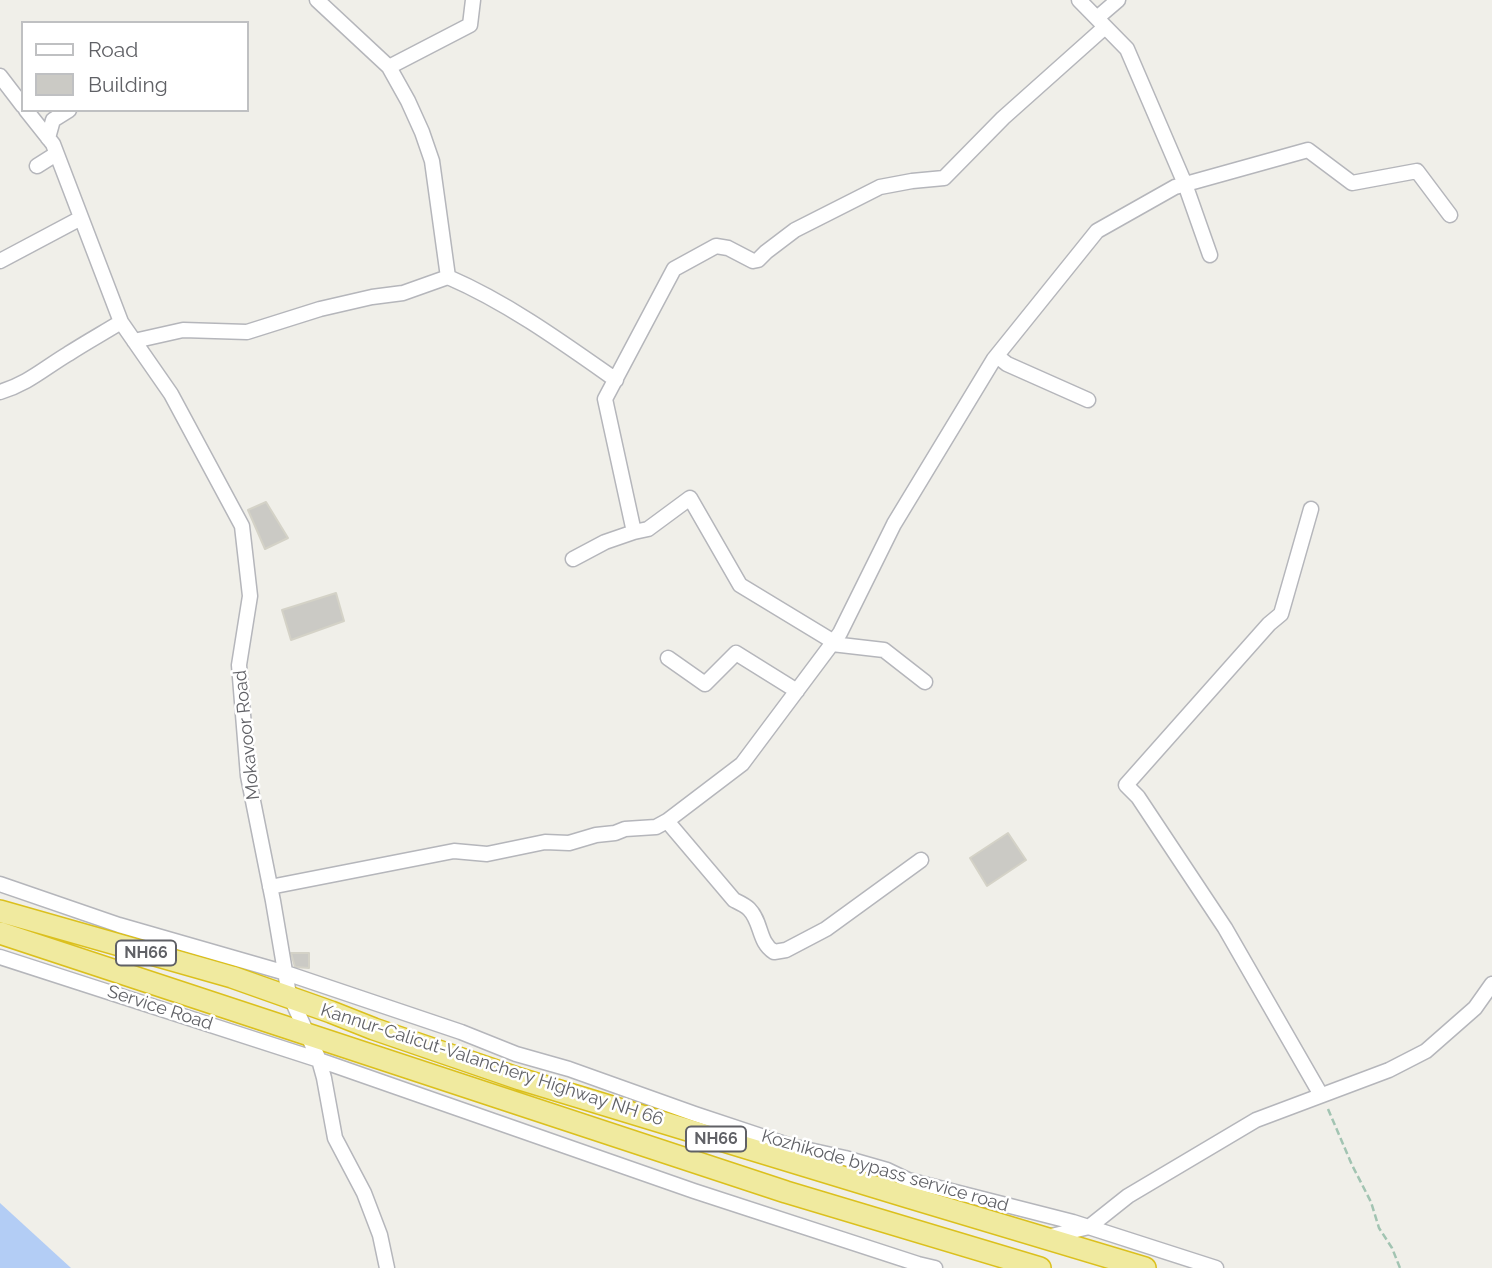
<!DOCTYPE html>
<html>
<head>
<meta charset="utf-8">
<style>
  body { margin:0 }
  #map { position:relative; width:1492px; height:1268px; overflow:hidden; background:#f0efe9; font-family:Raleway,sans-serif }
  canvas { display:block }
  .legend { position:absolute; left:21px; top:21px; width:228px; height:91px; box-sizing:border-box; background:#fff; border:2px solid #bfc0c2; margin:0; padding:9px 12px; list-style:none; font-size:21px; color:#606166 }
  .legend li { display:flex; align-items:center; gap:14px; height:35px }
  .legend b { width:35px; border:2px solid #bfc0c2 }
</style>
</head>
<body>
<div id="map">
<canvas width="1492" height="1268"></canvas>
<ul class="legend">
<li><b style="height:9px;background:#fff"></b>Road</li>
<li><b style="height:19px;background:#cbcac5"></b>Building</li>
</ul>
</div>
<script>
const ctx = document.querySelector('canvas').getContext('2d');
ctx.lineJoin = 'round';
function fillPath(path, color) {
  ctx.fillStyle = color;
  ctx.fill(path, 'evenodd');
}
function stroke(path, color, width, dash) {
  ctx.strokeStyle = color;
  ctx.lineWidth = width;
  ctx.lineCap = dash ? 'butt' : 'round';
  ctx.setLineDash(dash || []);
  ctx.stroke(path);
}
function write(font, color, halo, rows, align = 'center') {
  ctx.font = font + ' Raleway,sans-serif';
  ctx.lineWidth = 5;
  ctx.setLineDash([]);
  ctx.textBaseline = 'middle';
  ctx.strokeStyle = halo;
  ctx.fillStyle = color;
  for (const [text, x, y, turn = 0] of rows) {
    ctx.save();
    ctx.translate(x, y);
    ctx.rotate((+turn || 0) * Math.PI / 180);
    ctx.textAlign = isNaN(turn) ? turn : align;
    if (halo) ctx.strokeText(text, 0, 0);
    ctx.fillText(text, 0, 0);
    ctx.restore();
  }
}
fillPath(new Path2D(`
  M0,1203L71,1268H0Z`), '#b3cdf5');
const building = new Path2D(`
  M266,502L288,538L265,549L248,510Z
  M336,593L344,621L291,640L282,610Z
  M1008,833L1026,860L987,886L970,858Z
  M291,953H309V968L295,967Z`);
fillPath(building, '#cbcac5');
stroke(building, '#d4d2c7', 2);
const minor = new Path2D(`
  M317,0L389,67L470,25L473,0
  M1079,0L1127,49L1185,184L1210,255
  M1097,18L1118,0
  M389,67L408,101L422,132L432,161L448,277
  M0,76L23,106
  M26,110L53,144L121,322L171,394L242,526L250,596L239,665L248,776L273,901L288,989L291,998L319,1060L324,1078L335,1138L364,1193L380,1235L387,1268
  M48,138L53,120L69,110
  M37,166L56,154
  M0,261L81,218
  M134,341L183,330L247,332L320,309L372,297L403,293L448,277C508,303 562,342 616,380
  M997,356L1007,364L1088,400
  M0,392C29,383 43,369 68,354C85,343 103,333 121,322
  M1311,509L1281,614L1269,624L1126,785L1138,797L1225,928L1321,1095
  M573,559L605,542L634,532
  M834,642L740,585L690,498L648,529L634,532L605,399L674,269L716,246L728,248L753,261L758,260L766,252L795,230L880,187L912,181L944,178L1003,118L1105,27
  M832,644L884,650L925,682
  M668,658L705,684L736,653L797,691
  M667,821L734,900C738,902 745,905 749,909C762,922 758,942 774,952L786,950L826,929L921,860
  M0,884L119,925L286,973L461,1032L516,1054L569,1069L695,1114L791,1146L845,1158L887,1170L908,1180L1073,1222L1216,1268
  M270,887L454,851L487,854L545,842L569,843L596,835L615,833L625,829L656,827L667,821L742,764L840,633L894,524L994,359L1097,231L1175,187L1308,150L1352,183L1417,171L1450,215
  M0,957L319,1060L694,1191L918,1264L935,1268
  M1047,1237L1089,1227L1128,1196L1256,1120L1389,1070L1426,1051L1475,1008L1492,984`);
const highway = new Path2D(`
  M0,911L232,977L331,1012L374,1029L520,1079L908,1197L1145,1268
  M0,933L786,1192L1040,1268`);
stroke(minor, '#b5b6bb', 17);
stroke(highway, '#dbc01d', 24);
stroke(new Path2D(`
  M1328,1109L1352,1165L1371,1202L1379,1228L1392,1248L1400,1268`), '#a2c4b2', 2.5, [7, 3.5]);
stroke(minor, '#fff', 14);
stroke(highway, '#f0ea9f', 21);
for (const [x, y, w] of [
  [146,953,60],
  [716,1139,60]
]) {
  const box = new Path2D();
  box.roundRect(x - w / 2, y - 12.5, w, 25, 5);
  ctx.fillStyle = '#fff';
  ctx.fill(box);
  stroke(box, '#606166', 2);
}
write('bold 16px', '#606166', null, [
  ["NH66",146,953],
  ["NH66",716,1139]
]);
write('18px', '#606166', '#fff', [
  ["Mokavoor Road",247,735,-96],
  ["Service Road",160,1008,18],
  ["Kannur-Calicut-Valanchery Highway NH 66",492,1065,18],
  ["Kozhikode bypass service road",885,1171,16]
]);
</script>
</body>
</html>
